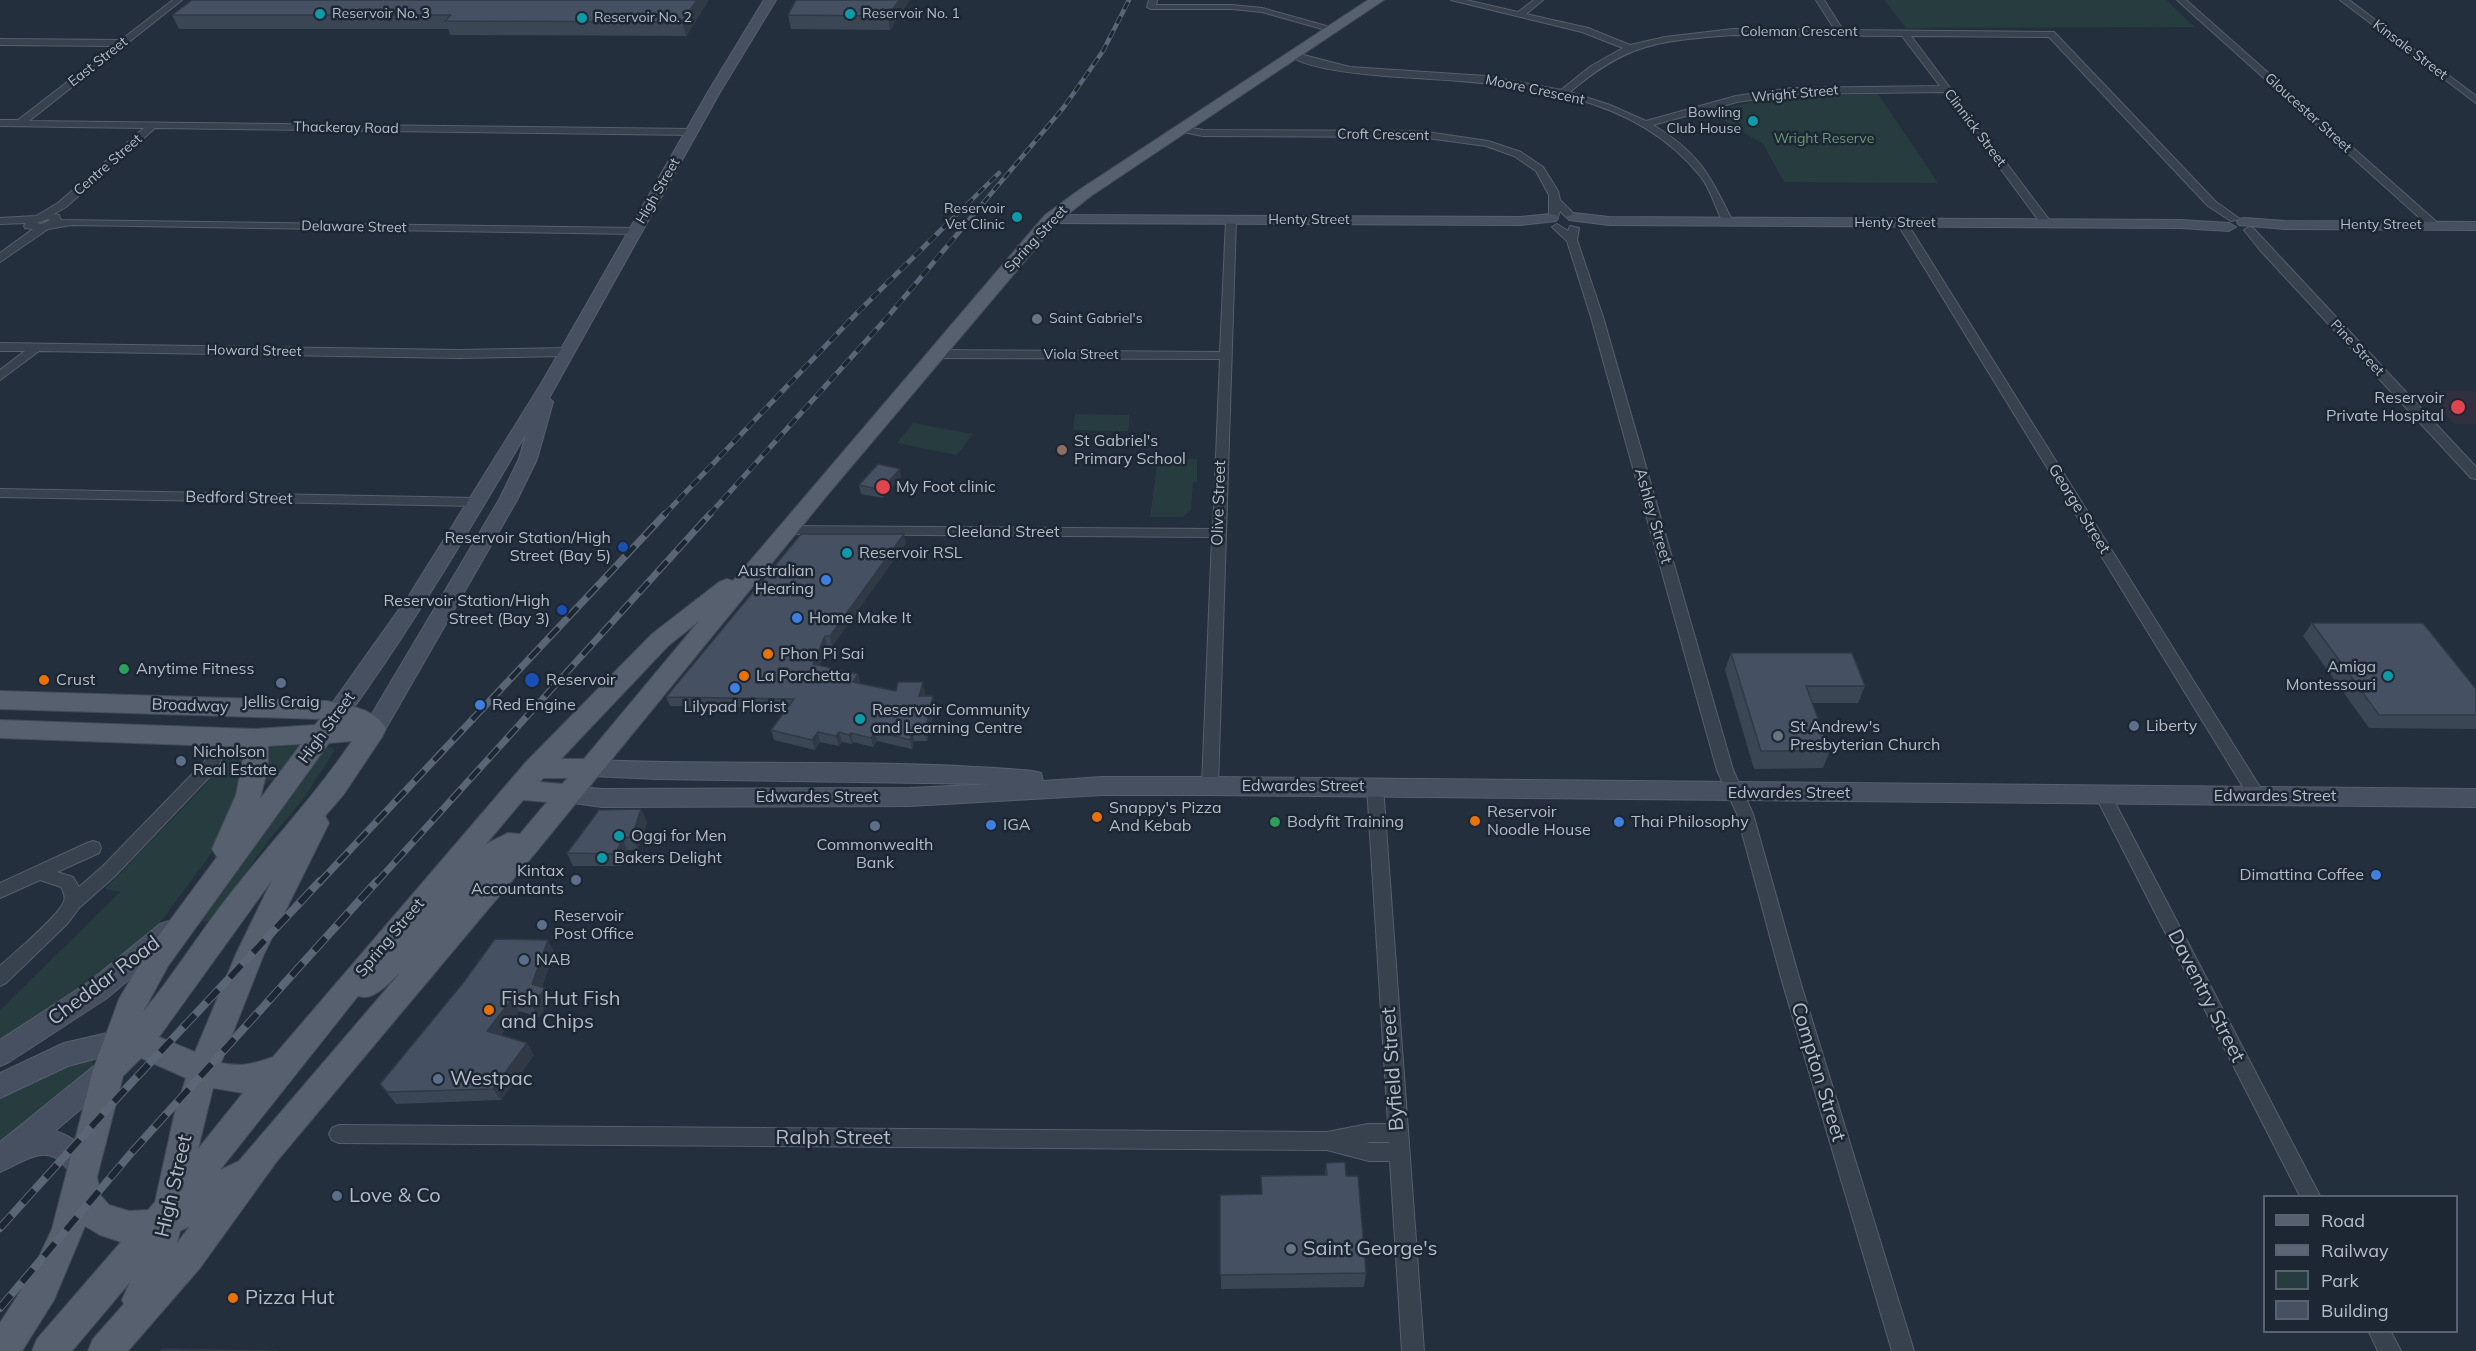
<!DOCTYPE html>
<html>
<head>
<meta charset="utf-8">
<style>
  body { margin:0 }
  #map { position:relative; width:2476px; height:1351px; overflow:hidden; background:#242f3e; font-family:Mulish,sans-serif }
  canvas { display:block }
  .legend { position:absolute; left:2263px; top:1195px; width:195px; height:138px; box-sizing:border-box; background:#1d2633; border:2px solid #59626f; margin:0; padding:8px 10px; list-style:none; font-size:18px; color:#b4bcc9 }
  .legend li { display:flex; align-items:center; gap:12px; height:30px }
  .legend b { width:30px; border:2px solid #59626f }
</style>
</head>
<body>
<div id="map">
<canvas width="2476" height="1351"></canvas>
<ul class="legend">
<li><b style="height:8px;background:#56606e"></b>Road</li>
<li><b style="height:8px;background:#5a6575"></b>Railway</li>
<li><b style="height:16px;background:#263c3f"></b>Park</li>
<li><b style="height:16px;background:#455162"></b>Building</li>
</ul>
</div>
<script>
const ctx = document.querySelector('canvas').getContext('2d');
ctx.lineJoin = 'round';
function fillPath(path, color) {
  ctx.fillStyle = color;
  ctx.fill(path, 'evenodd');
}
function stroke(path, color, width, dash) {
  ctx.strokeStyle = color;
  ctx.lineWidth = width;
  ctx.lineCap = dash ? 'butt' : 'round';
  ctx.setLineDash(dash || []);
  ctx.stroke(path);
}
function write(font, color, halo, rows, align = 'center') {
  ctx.font = font + ' Mulish,sans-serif';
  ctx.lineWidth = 5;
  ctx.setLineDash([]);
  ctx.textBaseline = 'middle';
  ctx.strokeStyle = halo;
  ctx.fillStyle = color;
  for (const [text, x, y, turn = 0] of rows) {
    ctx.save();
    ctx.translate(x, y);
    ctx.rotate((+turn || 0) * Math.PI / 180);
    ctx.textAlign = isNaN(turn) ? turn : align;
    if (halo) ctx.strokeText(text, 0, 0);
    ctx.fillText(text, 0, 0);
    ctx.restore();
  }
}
fillPath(new Path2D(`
  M2423,391H2476V424H2455Z`), '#32303f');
fillPath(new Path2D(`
  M1884,0H2166L2195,27L1906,28Z
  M1878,94L1938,183L1784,182L1763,144L1709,112C1765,96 1821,95 1878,94Z
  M1075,414L1130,415L1128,431L1073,430Z
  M913,423L973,434L957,455L897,443Z
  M1158,459H1197V482H1193L1191,510L1183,517H1150Z
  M302,745L273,780L263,781L266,748Z
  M230,746L245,749L243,787L219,843L151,935L103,975L0,1041V1010L120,892L105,889L206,784Z
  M325,747H331L335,750L304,798L268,841L211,922L197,920Z
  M93,1059V1067L78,1082L0,1145V1098L48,1072Z`), '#263c3f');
const street = new Path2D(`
  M173,0H182L29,121L692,129L697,132L692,135L155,128L66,207L54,214L59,215L61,220L636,228L641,231L636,234L72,225L48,229L0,262V253L33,229L25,228L24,226L26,223L0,224V218L36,216L58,203L144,128L0,126V120H18L114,46L0,45V39L121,40ZM48,219L50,220L42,224L37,223Z
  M1149,0H1157L1156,5H1232L1262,8L1337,29L1333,32L1262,12L1232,9H1151L1147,7Z
  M1451,0H1466L1518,12L1534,0H1543L1526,14L1588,28L1630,45L1665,37L1733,29L1835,30L1816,0H1824L1843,30L2054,32L2216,202L2240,219L2231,221L2208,206L2049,37L1911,36L2050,221L2051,223L2046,226L2042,225L1944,92L1792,94L1737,102L1653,125C1700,153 1710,176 1733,222L1728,225L1723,222C1715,207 1711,190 1701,177C1626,82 1494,84 1385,76C1360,74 1307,69 1288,55L1292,52L1350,67L1486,76L1561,90L1591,66L1623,48L1582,32ZM1733,35L1902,36L1940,86L1792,88L1736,96L1646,121L1610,105L1570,92C1628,42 1660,41 1733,35Z
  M2177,0H2186L2439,224V228H2431Z
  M2340,0H2349L2476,96V103Z
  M1181,126L1203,130L1420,131L1488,141L1521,152L1543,167L1558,191L1560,200L1575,215L1566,217L1560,211L1557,219H1549V195L1536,171L1514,156L1486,146L1420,137L1203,136L1178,131V127Z
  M1231,217L1236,220L1218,786L1216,790H1204L1202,786L1212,537L787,534L780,530L787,526L1213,529L1220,359L936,358L930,354L936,350L1220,352L1226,220Z
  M1902,220L1907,223L2263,792L2265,796L2263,800L2257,802L2251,800L1897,223Z
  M1557,224L1568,231L1570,226L1579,228L1577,240L1603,317L1733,770L1753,814L1800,981L1914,1351H1892L1782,981L1737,814L1717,770L1591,317L1567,241L1552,227Z
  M2249,227L2253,228L2476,467V479L2471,478L2260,250L2244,230Z
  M0,343L459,350L567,348L573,352L567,356L459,358L39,351L0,380V370L25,351H0Z
  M0,489L477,498L484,502L477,506L0,497Z
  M203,730C226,737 227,750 217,769L115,876L79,908L68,923L6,983L0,986V966C12,955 61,914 64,901C66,896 63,891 61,887L40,880L0,898V883L87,843L93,841L99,843L101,848L99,853L57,872L73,877L79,887L103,866L205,761L208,748L195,736L197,732Z
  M1375,780L1381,782L1383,786L1424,1351H1402L1390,1161H1369L1327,1150L339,1143L332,1140L329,1134L332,1128L339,1125L1327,1132L1368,1124H1388L1367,786L1369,782ZM1367,1142H1389V1143H1369Z
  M2103,789L2109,791L2111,795L2320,1196H2300L2095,795L2097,791Z
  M2369,1332H2391L2401,1351H2378Z`);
const secondary = new Path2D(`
  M764,0H776L720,92L549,398L553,402L537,459L517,500L382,735L374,737L366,735L363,729L499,500L519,459L526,434C469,530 413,626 347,717L339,719L331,717L328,711L331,705L410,594L541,384L708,92Z
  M1574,213L1609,217L2181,220L2229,223L2236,227L2229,231L2181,228L1609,225L1569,220L1567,217Z
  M1551,214L1556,215L1558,218L1556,221L1520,225L1051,223L1044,219L1051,215L1520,217Z
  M2244,218L2285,221L2476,222V230L2285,229L2239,225L2237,222L2239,219Z
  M591,760C738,766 886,758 1033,771L1041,773L1043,781L1102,777H1210L2476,789V807L1210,795H1102L910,806L602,807L560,801L557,795L560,789L568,786L602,789L910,788L991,784L658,779L591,776L583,774L580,768L583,762Z
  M169,921L178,924L181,931L178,938L107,998L9,1062L0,1066V1040L89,982L160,924Z
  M116,1031L125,1035L129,1043L125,1051L68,1066L0,1098V1073L64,1043Z
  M108,1058L117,1062L121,1070L117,1078L55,1131C76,1138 88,1148 97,1169L93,1178L83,1182C72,1178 70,1171 62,1163C43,1143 19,1165 0,1172V1142L99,1062Z`);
const primary = new Path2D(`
  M1368,0H1384L1091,196L1057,223L829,493L536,852L277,1161L200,1268L128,1351H88L93,1339L124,1304L122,1300L130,1282L72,1351H32L37,1339L121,1242L100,1235L85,1226L54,1300L22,1351H0V1323L30,1276L52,1229L93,1070L119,999L148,950L217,857L212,849L236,795L244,753L243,747L0,738V720L255,729L315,725L320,719L0,709V691L327,701C348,706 374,707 386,729L382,737L344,794L325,816L329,823L264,954L221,1063C241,1067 254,1064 273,1057L526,762L652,634L719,582L727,579L733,581L1045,215L1079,190ZM699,621L584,759H561L668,646ZM352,741C314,797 268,845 227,898C198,935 173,976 143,1012L168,966L329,743ZM301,744L260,799L268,767V746ZM543,778H568L562,784L540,782ZM523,800L547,802L520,834L508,833L486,844ZM272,880L236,954L195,1052L159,1037ZM400,973L239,1161L220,1170L358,996C374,1002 389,982 400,973ZM141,1058L186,1078L174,1116L155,1202L148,1210L129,1211L109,1205L101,1196L97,1177L123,1076ZM213,1088L243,1093L198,1149ZM190,1226L177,1243L180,1231Z`);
stroke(street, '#565f6c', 2);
stroke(secondary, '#565f6c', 2);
stroke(primary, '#414a57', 2);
fillPath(street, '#38414e');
fillPath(secondary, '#465061');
fillPath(primary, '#56606e');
const railFar3 = new Path2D(`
  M944,227L999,173
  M963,227L1064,107L1103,51L1129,0`);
const railFar2 = new Path2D(`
  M664,515L857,313L946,225
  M709,515L885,320L965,225`);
const railFar1 = new Path2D(`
  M319,883L665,514
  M376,883L710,514`);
const rail = new Path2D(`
  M0,1228L120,1095L320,881
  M0,1308L132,1152L377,881`);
stroke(railFar3, '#5a6575', 4.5);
stroke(railFar2, '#5a6575', 5);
stroke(railFar1, '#5a6575', 7);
stroke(rail, '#5a6575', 8);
stroke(railFar3, '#1d2633', 3, [8]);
stroke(railFar2, '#1d2633', 4, [10]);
stroke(railFar1, '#1d2633', 4.5, [14]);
stroke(rail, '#1d2633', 6, [17]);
fillPath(new Path2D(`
  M192,0H709L686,36L450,35L448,29H179L172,15Z
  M910,0L890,30L791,29L788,15Z
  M901,477L883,498L861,494L859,485Z
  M906,543L832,646H827L819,666L858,674L860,683L896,691L925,692L924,696L935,706L927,741H914L912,749L877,741L873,747L853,742L852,744L842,742L839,746L820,742L815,750L774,740L771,730L787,708L670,706L666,697Z
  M2312,623L2476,689V729L2369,728L2303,636Z
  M1731,653L1865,686L1858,703H1812L1830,751L1823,768L1754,769L1725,670Z
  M641,809L647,822L638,850H627L622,866H573L567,853Z
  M554,952L542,987L552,999L539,1017L519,1011L501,1035L534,1055L501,1100L396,1104L380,1084Z
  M1326,1163L1346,1176L1366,1273L1364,1287L1221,1289L1220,1195L1261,1194V1176L1325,1175Z`), '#3b4654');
fillPath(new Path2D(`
  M697,0H709L686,36L682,22Z
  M899,0H910L890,30L888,16Z
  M900,469L901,477L883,498L881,490Z
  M904,534L906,543L832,646L830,636Z
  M825,636L827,646L816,674L813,664Z
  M858,674L860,684L853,682Z
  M923,682L925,692L922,706L919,696Z
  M933,696L935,706L927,741L925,732Z
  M875,731L877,741L873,747L871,738Z
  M912,731L914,741L912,749L910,740Z
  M818,732L820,742L815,750L812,740Z
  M839,732L842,742L839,746L836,736Z
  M851,733L853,742L852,744L849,735Z
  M641,809L647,822L638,850L632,837Z
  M622,838L627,850L622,866L616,854Z
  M548,940L554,952L539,995L545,988L552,999L539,1017L532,1006V984Z
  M512,999L519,1011L495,1043L487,1031Z
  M527,1043L534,1055L501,1100L493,1089Z`), '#303945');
const building = new Path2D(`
  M192,0H697L682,22L445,21L451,15H172Z
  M796,0H899L888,16L788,15Z
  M878,464L900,469L881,490L859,485Z
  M801,534H904L830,636H825L813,664L858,674L853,682L896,691L898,682H923L919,696H933L925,732L912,731L910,740L875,731L871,738L851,733L849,735L839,732L836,736L818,732L812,740L771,730L794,699L666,697Z
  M2312,623H2423L2476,689V715H2379Z
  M1731,653H1852L1865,686H1806L1830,751H1761Z
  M641,809L632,837L622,838L616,854L567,853L599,810Z
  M495,939L548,940L532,984L545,988L532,1006L512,999L487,1031L527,1043L493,1089L387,1092L380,1084L463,983Z
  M1345,1162L1346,1176H1358L1366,1273L1220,1275V1195L1262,1194L1261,1176L1327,1175L1326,1163Z
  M163,1349L277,1351H161Z`);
fillPath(building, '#455162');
stroke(building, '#303945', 1.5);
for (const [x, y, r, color] of [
  [320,14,6,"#0f9aa8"],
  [850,14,6,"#0f9aa8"],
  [582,18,6,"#0f9aa8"],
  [1753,121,6,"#0f9aa8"],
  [1017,217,6,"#0f9aa8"],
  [1037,319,6,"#6b7280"],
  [2458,407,8,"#e0444e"],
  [1062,450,6,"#8d6e63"],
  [883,487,8,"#e0444e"],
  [623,547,6,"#1a4fb4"],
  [847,553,6,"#0f9aa8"],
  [826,580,6,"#3f7fe0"],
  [562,610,6,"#1a4fb4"],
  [797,618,6,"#3f7fe0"],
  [768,654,6,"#e8710a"],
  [124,669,6,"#2e9e5b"],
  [744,676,6,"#e8710a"],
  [2388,676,6,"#0f9aa8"],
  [44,680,6,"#e8710a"],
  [532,680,8,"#1a4fb4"],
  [281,683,6,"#5c6f8a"],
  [735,688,6,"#3f7fe0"],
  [480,705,6,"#3f7fe0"],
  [860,719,6,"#0f9aa8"],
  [2134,726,6,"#5c6f8a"],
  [1778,736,6,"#6b7280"],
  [181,761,6,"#5c6f8a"],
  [1097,817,6,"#e8710a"],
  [1475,821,6,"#e8710a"],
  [1275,822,6,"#2e9e5b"],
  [1619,822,6,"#3f7fe0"],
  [991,825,6,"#3f7fe0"],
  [875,826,6,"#5c6f8a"],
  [619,836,6,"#0f9aa8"],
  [602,858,6,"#0f9aa8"],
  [2376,875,6,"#3f7fe0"],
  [576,880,6,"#5c6f8a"],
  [542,925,6,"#5c6f8a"],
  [524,960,6,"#5c6f8a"],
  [489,1010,6,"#e8710a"],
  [438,1079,6,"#5c6f8a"],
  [337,1196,6,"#5c6f8a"],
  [1291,1249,6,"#6b7280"],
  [233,1298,6,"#e8710a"]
]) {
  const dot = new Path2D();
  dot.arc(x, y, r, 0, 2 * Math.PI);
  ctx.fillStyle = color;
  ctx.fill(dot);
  stroke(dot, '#1d2633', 2);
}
write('14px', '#b4bcc9', '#1d2633', [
  ["Reservoir No. 3",332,14],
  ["Reservoir No. 1",862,14],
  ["Reservoir No. 2",594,18],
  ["Bowling",1741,113,"right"],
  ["Club House",1741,129,"right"],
  ["Reservoir",1005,209,"right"],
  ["Vet Clinic",1005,225,"right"],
  ["Saint Gabriel's",1049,319]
], 'left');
write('14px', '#b4bcc9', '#1d2633', [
  ["Coleman Crescent",1799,32],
  ["Kinsale Street",2410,50,37],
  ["East Street",98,62,-38],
  ["Moore Crescent",1535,90,12],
  ["Wright Street",1795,94,-5],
  ["Gloucester Street",2308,113,42],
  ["Thackeray Road",346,128,1],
  ["Clinnick Street",1975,128,53],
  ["Croft Crescent",1383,135,1],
  ["Centre Street",108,165,-41],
  ["High Street",658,191,-60],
  ["Henty Street",1309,220],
  ["Henty Street",1895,223],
  ["Henty Street",2381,225],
  ["Delaware Street",354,227,1],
  ["Spring Street",1036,239,-47],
  ["Pine Street",2357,348,47],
  ["Howard Street",254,351,1],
  ["Viola Street",1081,355]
]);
write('14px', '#6b9a76', '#1d2633', [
  ["Wright Reserve",1824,139]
]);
write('16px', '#b4bcc9', '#1d2633', [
  ["Reservoir",2444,398,"right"],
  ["Private Hospital",2444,416,"right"],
  ["St Gabriel's",1074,441],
  ["Primary School",1074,459],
  ["My Foot clinic",896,487],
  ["Reservoir Station/High",611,538,"right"],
  ["Street (Bay 5)",611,556,"right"],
  ["Reservoir RSL",859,553],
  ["Australian",814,571,"right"],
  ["Hearing",814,589,"right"],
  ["Reservoir Station/High",550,601,"right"],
  ["Street (Bay 3)",550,619,"right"],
  ["Home Make It",809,618],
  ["Phon Pi Sai",780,654],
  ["Amiga",2376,667,"right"],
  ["Montessouri",2376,685,"right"],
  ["Anytime Fitness",136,669],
  ["La Porchetta",756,676],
  ["Crust",56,680],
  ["Reservoir",546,680],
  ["Jellis Craig",281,702,"center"],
  ["Red Engine",492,705],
  ["Lilypad Florist",735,707,"center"],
  ["Reservoir Community",872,710],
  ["and Learning Centre",872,728],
  ["Liberty",2146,726],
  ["St Andrew's",1790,727],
  ["Presbyterian Church",1790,745],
  ["Nicholson",193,752],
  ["Real Estate",193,770],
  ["Snappy's Pizza",1109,808],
  ["And Kebab",1109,826],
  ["Reservoir",1487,812],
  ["Noodle House",1487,830],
  ["Bodyfit Training",1287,822],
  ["Thai Philosophy",1631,822],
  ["IGA",1003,825],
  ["Oggi for Men",631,836],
  ["Commonwealth",875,845,"center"],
  ["Bank",875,863,"center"],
  ["Bakers Delight",614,858],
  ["Kintax",564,871,"right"],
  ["Accountants",564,889,"right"],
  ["Dimattina Coffee",2364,875,"right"],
  ["Reservoir",554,916],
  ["Post Office",554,934],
  ["NAB",536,960]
], 'left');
write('16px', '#b4bcc9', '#1d2633', [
  ["Bedford Street",239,498,1],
  ["Olive Street",1219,503,-88],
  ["George Street",2079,509,58],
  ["Ashley Street",1653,516,74],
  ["Cleeland Street",1003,532],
  ["Broadway",190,706,2],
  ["High Street",327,728,-54],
  ["Edwardes Street",1303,786],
  ["Edwardes Street",1789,793],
  ["Edwardes Street",2275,796],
  ["Edwardes Street",817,797],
  ["Spring Street",390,938,-50]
]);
write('20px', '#b4bcc9', '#1d2633', [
  ["Cheddar Road",104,981,-37],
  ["Daventry Street",2206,996,63],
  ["Byfield Street",1393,1069,-94],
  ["Compton Street",1818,1072,73],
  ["Ralph Street",833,1138],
  ["High Street",174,1186,-77]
]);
write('20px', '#b4bcc9', '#1d2633', [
  ["Fish Hut Fish",501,999],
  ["and Chips",501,1022],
  ["Westpac",450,1079],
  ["Love & Co",349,1196],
  ["Saint George's",1303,1249],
  ["Pizza Hut",245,1298]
], 'left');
</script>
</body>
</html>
